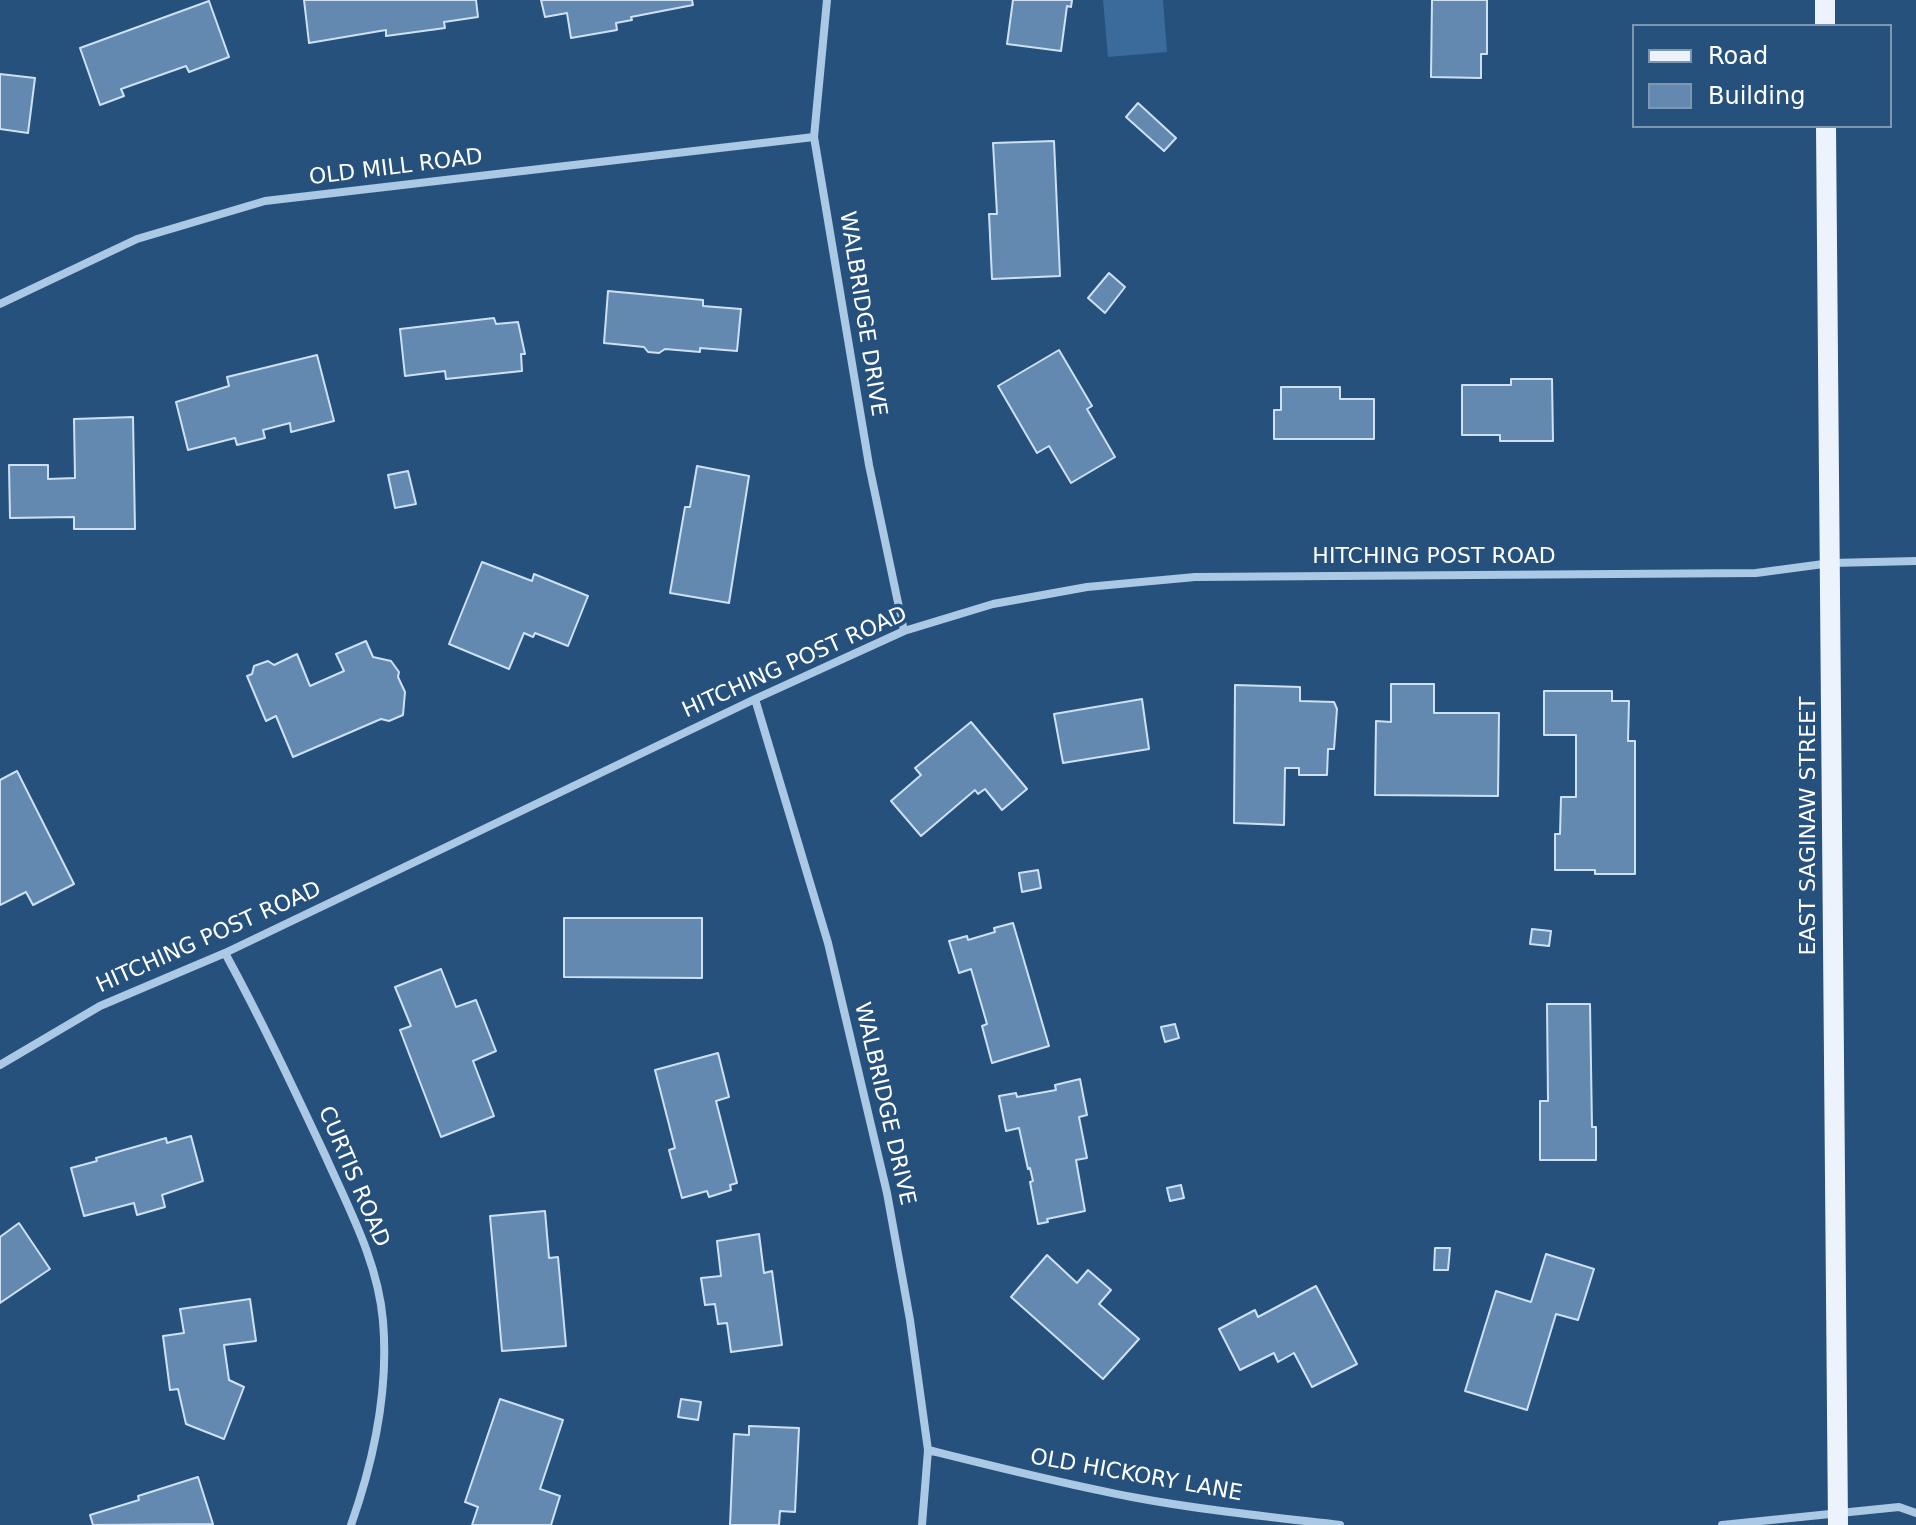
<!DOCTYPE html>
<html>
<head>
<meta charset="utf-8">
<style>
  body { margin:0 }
  #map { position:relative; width:1916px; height:1525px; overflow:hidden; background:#26517d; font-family:"DejaVu Sans",sans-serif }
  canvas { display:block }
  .legend { position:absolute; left:1632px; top:24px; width:260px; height:104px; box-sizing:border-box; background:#26517d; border:2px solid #7d97b1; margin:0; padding:10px 14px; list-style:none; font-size:24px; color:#fff }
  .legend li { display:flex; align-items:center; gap:16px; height:40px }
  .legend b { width:40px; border:2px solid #7d97b1 }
</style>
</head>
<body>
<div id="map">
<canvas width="1916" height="1525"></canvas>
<ul class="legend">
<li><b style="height:10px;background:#ecf3fd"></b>Road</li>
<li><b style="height:22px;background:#6389b0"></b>Building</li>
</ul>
</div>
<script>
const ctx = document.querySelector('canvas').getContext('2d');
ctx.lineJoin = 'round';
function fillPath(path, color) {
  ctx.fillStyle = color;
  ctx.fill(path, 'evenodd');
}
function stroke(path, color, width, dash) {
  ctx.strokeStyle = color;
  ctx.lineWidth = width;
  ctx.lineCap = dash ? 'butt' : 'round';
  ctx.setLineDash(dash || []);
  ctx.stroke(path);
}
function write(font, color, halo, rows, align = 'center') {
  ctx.font = font + ' "DejaVu Sans",sans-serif';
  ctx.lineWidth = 7;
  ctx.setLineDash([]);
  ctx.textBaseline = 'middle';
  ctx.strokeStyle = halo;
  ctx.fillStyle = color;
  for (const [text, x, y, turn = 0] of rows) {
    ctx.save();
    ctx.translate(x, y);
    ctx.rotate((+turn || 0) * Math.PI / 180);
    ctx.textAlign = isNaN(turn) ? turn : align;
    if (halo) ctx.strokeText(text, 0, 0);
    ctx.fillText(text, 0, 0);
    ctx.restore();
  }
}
fillPath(new Path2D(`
  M1103,0H1163L1167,52L1108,57Z`), '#3a6b9a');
const building = new Path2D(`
  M304,0H476L478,17L444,22L445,28L386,36V30L309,43Z
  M541,0H692L693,5L631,17L632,20L616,23L617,30L571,38L567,13L545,17Z
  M1013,0H1072L1071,7L1067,6L1061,51L1007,44Z
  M1432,0H1487V54H1481V78L1431,77Z
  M209,1L229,57L189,72L186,66L121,89L124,96L100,105L80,48Z
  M0,74L35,78L28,133L0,129Z
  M1138,103L1176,138L1164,151L1126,117Z
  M1054,141L1060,276L992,279L989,214H997L993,143Z
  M1109,273L1125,287L1105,313L1088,298Z
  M608,291L703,300V306L741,309L737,351L700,348V352L665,349L659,353L648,352L644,347L604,343Z
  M494,318L496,324L518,322L525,354H521L522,371L446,379L445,371L405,376L400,329Z
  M1059,350L1092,406L1087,409L1115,457L1071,483L1049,446L1037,453L998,386Z
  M317,355L334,421L291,432L290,423L263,430L265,438L237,445L235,438L188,450L176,402L229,386L227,377Z
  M1511,379H1552L1553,441H1500V435H1462V385H1511Z
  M1281,387H1340V399H1374V439H1274V410H1281Z
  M133,417L135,529H74V517L10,518L9,465H48V479L75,478L74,419Z
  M697,466L749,476L729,603L670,593L685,507H690Z
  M408,471L416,504L395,508L388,475Z
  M482,562L532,581L534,574L588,596L568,646L535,633L533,637L524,633L509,669L449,644Z
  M366,641L373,657L391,661L399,672L398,677L405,692L403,715L389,721L381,719L293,757L276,716L266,721L247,676L252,674L254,666L268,661L274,665L297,654L310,686L344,671L336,654Z
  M1391,684H1434V713H1499L1498,796L1375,795L1376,721L1391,722Z
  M1235,685L1300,687V701L1334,702L1337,709L1334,749H1328L1327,775H1299V768H1285L1284,825L1234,823Z
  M1544,691H1612V701H1629L1628,741H1635V874H1595V870H1555V834H1560L1561,797H1576V735H1544Z
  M1142,699L1149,749L1063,763L1054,714Z
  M971,722L1027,789L1002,810L985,789L978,794L975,790L921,836L891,801L921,775L915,768Z
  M17,771L74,884L33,905L26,892L0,905V780Z
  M1038,870L1041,888L1022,892L1019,873Z
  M564,918H702V978L564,977Z
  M1013,923L1049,1046L992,1063L982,1026L987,1024L971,969L959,973L949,941L967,936L968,940L995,932L994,928Z
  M1532,929L1551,931L1549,946L1530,944Z
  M441,969L456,1007L476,1000L496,1051L473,1061L494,1116L441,1137L400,1030L411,1026L395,987Z
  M1547,1004H1590L1592,1127H1596V1160H1540V1101H1548Z
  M1175,1024L1179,1038L1165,1042L1161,1027Z
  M718,1053L729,1097L716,1101L737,1183L730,1185L731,1190L709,1197L707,1191L682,1198L669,1150L675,1148L655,1070Z
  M1080,1079L1087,1115L1079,1117L1087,1158L1076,1160L1085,1211L1047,1219L1048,1222L1038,1224L1030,1182L1033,1181L1030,1168L1028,1169L1019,1128L1006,1131L999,1096L1016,1093L1017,1097L1056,1090L1055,1085Z
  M191,1136L203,1181L162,1195L165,1207L137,1215L134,1203L84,1216L71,1168L97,1161L96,1158L166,1138L167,1143Z
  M1181,1185L1184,1198L1170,1201L1167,1188Z
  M545,1211L549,1258L558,1257L566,1346L502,1351L490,1216Z
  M19,1223L50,1269L0,1303V1237Z
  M759,1234L764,1273L772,1271L782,1345L731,1352L727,1323L718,1324L715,1304L705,1305L701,1278L721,1276L717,1241Z
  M1435,1248H1450L1448,1270H1434Z
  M1546,1254L1594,1269L1578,1320L1556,1314L1527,1410L1465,1391L1496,1291L1531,1302Z
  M1047,1255L1077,1283L1088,1270L1111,1290L1099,1304L1139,1339L1103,1379L1011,1297Z
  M1316,1286L1357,1364L1312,1387L1294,1353L1278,1362L1274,1353L1240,1370L1219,1329L1255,1310L1258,1317Z
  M250,1299L256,1341L224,1345L229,1380L244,1387L224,1439L186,1424L178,1389L170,1390L163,1336L184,1333L180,1309Z
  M500,1399L563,1420L540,1489L560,1496L551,1525H472L478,1507L465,1502Z
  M681,1399L701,1402L698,1420L678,1417Z
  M749,1426L799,1428L795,1512L780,1511L779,1525H730L734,1434L749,1435Z
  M198,1477L213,1524L93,1525L90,1515L139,1500L138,1496Z`);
fillPath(building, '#6389b0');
stroke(building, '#cee1f4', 2);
stroke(new Path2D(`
  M827,0L814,137L869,465L904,631
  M0,304L137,239L265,201L814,137
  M755,699L828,943L887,1193L910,1320L928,1450L922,1525
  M225,953C261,1019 293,1087 325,1155C349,1209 378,1262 383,1321C389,1391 374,1460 351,1525
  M0,1065L100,1006L225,953L755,699L904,631L993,604L1087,587L1195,577L1756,573L1831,563L1916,561
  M928,1450C996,1467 1063,1484 1132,1497C1201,1510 1271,1517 1340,1525
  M1722,1525L1899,1507L1916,1513`), '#abc9e5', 8);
stroke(new Path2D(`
  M1825,0V26
  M1826,126L1838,1525`), '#ecf3fd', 20);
write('22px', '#fff', '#26517d', [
  ["OLD MILL ROAD",396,168,-7],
  ["WALBRIDGE DRIVE",862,314,81],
  ["HITCHING POST ROAD",1434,557],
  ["HITCHING POST ROAD",795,663,-24],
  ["EAST SAGINAW STREET",1809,826,-90],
  ["HITCHING POST ROAD",209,938,-24],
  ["WALBRIDGE DRIVE",884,1104,77],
  ["CURTIS ROAD",353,1177,67],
  ["OLD HICKORY LANE",1136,1476,10]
]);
</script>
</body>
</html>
